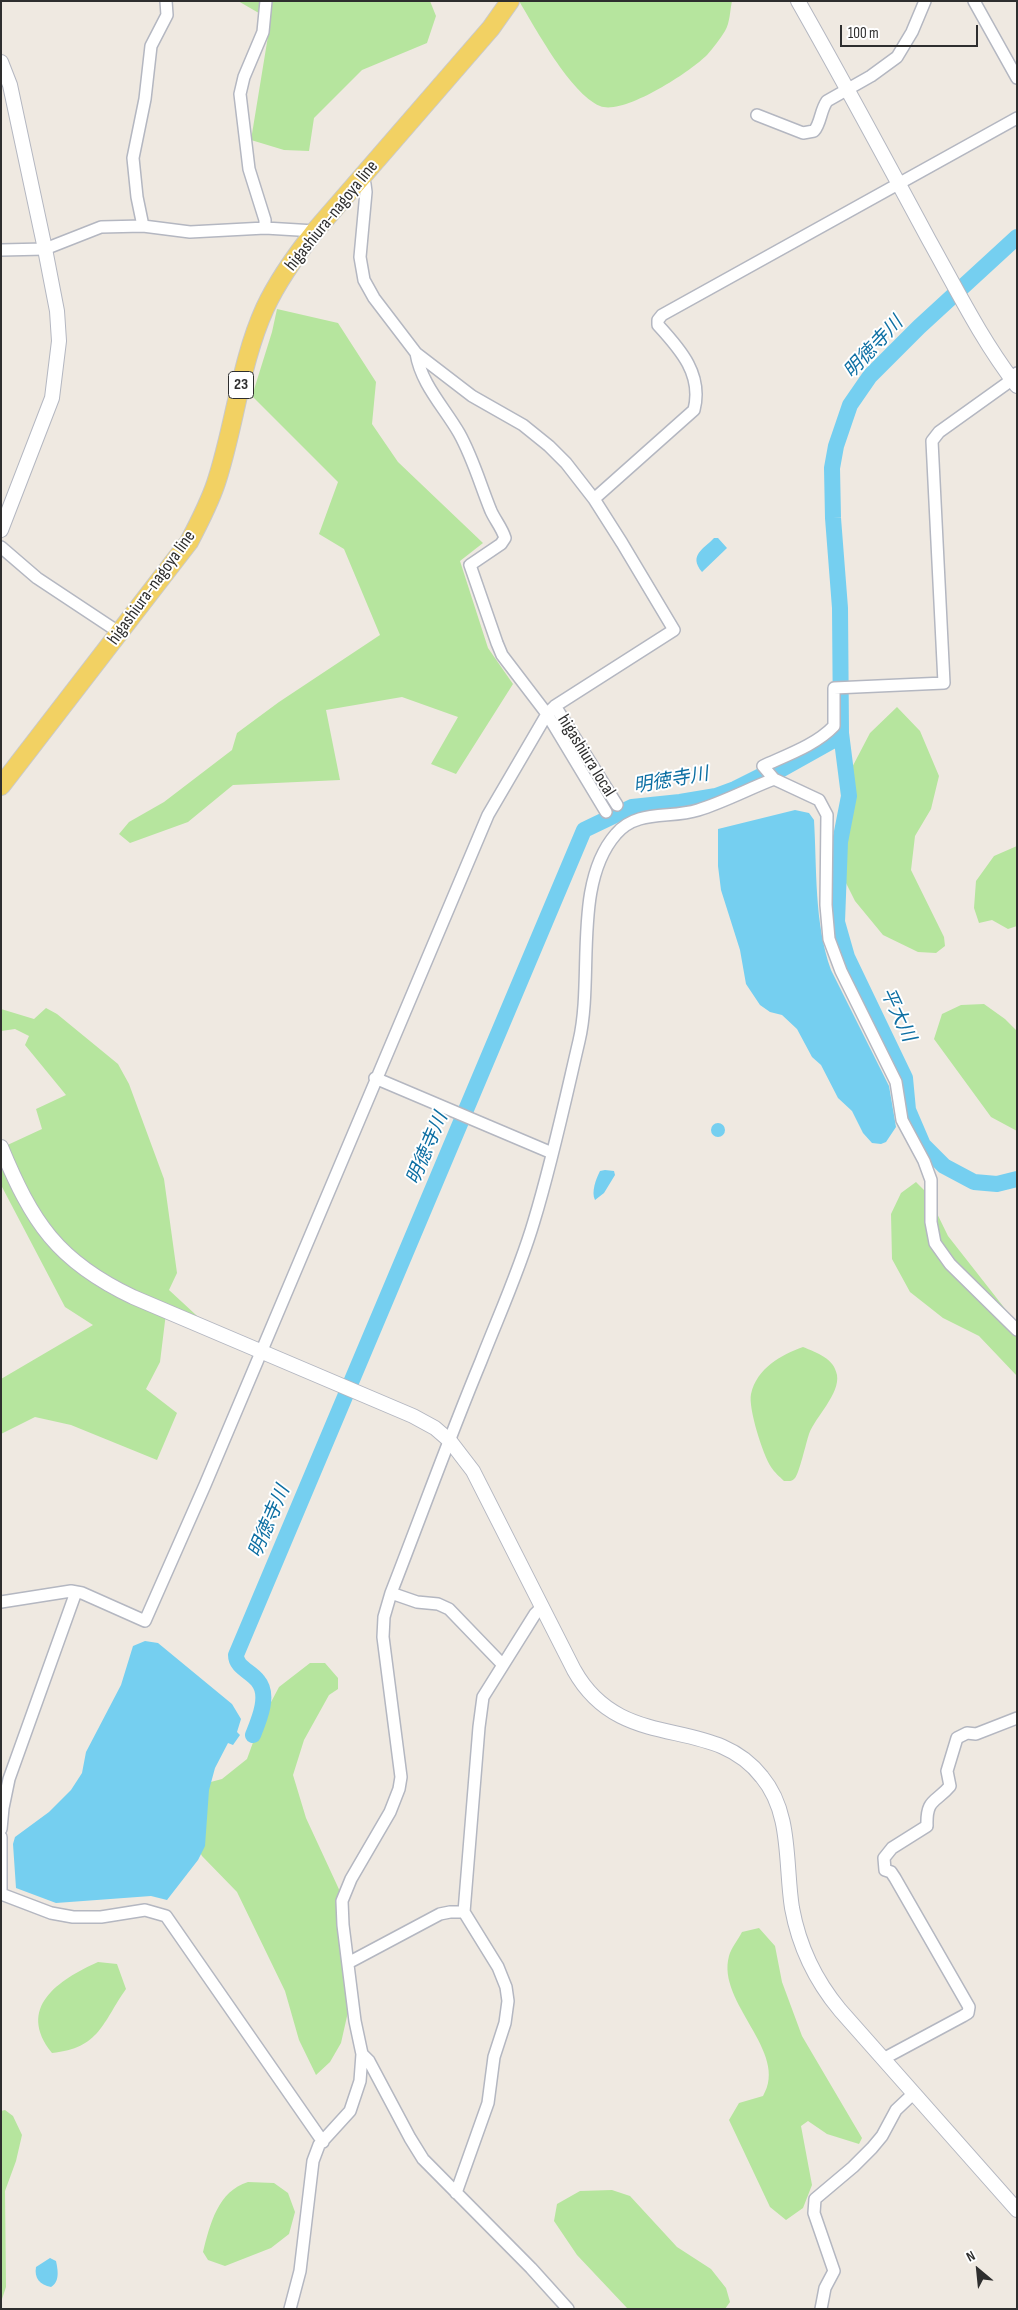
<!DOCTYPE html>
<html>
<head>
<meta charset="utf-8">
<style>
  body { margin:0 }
  #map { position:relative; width:1018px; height:2310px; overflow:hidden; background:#efe9e1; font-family:"Sofia Sans Condensed",sans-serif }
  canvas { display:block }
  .frame { position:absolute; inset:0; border:2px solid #2e2e2e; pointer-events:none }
  .north { position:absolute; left:953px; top:2245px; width:50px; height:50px; -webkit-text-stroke:4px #fff; paint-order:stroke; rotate:332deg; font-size:14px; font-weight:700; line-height:20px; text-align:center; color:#2e2e2e }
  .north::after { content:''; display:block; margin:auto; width:18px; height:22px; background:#2e2e2e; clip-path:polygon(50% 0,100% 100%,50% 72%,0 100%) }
  .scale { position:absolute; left:840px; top:25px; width:138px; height:22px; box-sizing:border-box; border:2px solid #2e2e2e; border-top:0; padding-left:6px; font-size:15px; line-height:18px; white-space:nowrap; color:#2e2e2e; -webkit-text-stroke:4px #fff; paint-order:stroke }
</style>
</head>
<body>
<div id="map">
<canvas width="1018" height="2310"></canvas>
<div class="frame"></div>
<div class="north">N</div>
<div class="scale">100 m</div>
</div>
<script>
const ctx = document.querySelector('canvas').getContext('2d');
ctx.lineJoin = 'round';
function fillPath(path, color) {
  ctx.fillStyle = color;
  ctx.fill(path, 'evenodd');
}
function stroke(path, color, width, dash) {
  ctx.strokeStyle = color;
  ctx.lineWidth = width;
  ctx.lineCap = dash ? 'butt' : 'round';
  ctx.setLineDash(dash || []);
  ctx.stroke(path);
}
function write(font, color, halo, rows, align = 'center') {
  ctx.font = font + ' "Sofia Sans Condensed","Noto Sans JP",sans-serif';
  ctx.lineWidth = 4;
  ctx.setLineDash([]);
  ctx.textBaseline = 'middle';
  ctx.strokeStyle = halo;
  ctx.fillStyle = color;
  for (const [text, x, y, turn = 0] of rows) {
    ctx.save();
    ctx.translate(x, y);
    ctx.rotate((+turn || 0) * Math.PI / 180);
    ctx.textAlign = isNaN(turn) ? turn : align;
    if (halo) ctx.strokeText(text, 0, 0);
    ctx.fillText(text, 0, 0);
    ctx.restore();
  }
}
fillPath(new Path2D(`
  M238,1H430L436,16L427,43L362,70L314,118L309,151L284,150L251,140L269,30L264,16Z
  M519,1H732C730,10 730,23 725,31C720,39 713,48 707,55C690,72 623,116 600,106C570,93 536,29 519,1Z
  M277,309L338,323L376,382L372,424L398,462L483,543L460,561L488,648L513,684L456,774L431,764L458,717L402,697L326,710L340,780L233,785L188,822L130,843L119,834L129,822L164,802L232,750L237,733L279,702L380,635L344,549L319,534L338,482L252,396L272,332Z
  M897,707L920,731L939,776L931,809L915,836L911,870L944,937L945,946L936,953L918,952L883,935L855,901L841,873L838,827L847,777L870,733Z
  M1017,846V926L1008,929L992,920L979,923L974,908L976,881L994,856Z
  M984,1004L1005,1019L1017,1031V1131L991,1117L934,1039L942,1014L961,1005Z
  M46,1008L57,1014L118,1064L129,1084L164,1179L177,1273L169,1290L209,1327L166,1313L160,1362L146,1389L177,1413L157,1460L71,1425L35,1417L1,1434V1379L93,1325L65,1307L1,1185V1148L42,1129L36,1109L66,1095L25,1045L29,1036L15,1029L1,1031V1009L34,1019Z
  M916,1182L927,1193L948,1236L1017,1324V1376L979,1336L943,1318L910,1292L892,1259L891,1214L901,1193Z
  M803,1347C817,1353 834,1358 837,1375C840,1394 816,1416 809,1434C806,1443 799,1474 795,1478C792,1482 789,1481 784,1481C780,1477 774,1472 771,1467C763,1455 748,1408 751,1394C757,1368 781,1355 803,1347Z
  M310,1663H325L338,1678V1689L329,1695L304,1740L293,1775L306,1818L343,1898L352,1951V1994L341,2043L330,2062L316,2075L299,2040L285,1991L237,1892L202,1856L185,1825L188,1788L222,1779L247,1759L260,1723L279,1687Z
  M759,1928L775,1946L782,1982L802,2036L862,2138L859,2144L827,2134L808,2121L801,2126L812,2185L803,2208L786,2220L770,2207L729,2120L739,2103L763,2096C790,2052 716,2003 729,1956C731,1948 738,1940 742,1932Z
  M98,1962L117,1964L126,1989C102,2023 100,2048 52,2053C16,2008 58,1980 98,1962Z
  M5,2110L13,2116L22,2135L16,2161L5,2191L6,2287L1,2302V2111Z
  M248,2182L274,2183L288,2193L295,2212L289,2234L271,2248L225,2266L208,2260L203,2252C210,2224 218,2191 248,2182Z
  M612,2190L630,2196L677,2247L711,2269L726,2288L730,2302L725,2309L627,2308L577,2255L554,2221L557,2204L580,2191Z`), '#b6e59e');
fillPath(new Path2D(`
  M714,538H718L727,548L702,572C688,555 704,549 714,538Z
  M795,810L809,813L814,820C817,870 814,922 831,970L889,1086L896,1127L886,1142L881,1144L872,1143L863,1133L852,1111L838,1098L821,1065L812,1057L797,1029L782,1015L770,1012L760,1005L746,984L740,950L721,890L718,866V829Z
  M711 1130a7 7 0 1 1 14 0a7 7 0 1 1-14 0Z
  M605,1170L614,1171L615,1175L604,1193L595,1200C591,1192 596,1179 600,1171Z
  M145,1641L158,1643L232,1704L241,1719L237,1732L240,1735L233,1745L228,1743L215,1768L209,1790L205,1846L198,1860L167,1900L151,1896L56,1903L16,1888L13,1844L15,1837L49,1812L71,1790L82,1773L86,1752L121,1685L133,1646Z
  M50,2258L56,2261C58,2270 60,2282 51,2287C40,2285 34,2278 36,2267Z`), '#75cff0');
stroke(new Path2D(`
  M1017,237L919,327L870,376L850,405L836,446L832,468L833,518L840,608L841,733L849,796L840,842L837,922L847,957L905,1078L908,1110L923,1145L944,1166L974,1182L997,1184L1017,1179
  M253,1735C259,1720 270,1695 258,1681C251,1671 236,1668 236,1655L584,830L632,807L680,802L716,796L735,789L761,776L773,774L832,741L841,733`), '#75cff0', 16);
const minor = new Path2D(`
  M974,1L1017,78
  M757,115L803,133L814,131C821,123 820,111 827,101L871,76L897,57L912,32L925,1
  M143,226L137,197L133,158L145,99L151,46L167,15L166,1
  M265,228V220L249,169L240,94L244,77L263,32L266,1
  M1,250L45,249L101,227L143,226L190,232L265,228L315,231
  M416,353C421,384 444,407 459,433C473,458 480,484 491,511C495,520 502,528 505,538L501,544L470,565L497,643L502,655L547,714L606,812
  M1017,373L1006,384L939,432L932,441L944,683L834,688V726C816,745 787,755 763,766L774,779L819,800L827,815L826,905L829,939L841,971L896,1082L902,1120L924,1161L931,1180V1222L935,1243L950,1264L1017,1330
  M594,499L694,410C703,375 681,350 658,325V320L662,315L1017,118
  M1,547L37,578L120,633
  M555,706L617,805
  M375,1078L552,1153
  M391,1593L417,1602L438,1604L449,1609L503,1665
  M1,1602L71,1591L82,1593L145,1621L205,1485L488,815L547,714L555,706L674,630L622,543L594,499L566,463L549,446L523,425L472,396L416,353L374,298L364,280L360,257L366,192L365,184L360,179
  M1,1829L3,1808L9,1779L76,1592
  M1,1837V1894
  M1,1894L51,1913L73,1917H101L145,1910L166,1916L323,2142
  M348,1963L440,1914L450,1912H464
  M362,2054L369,2061L410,2138L423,2159L531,2268L568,2309
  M883,2059L963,2016L968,2013L969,2007L895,1878L891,1872L885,1870L884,1858L892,1848L927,1826C926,1798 936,1803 950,1786L947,1771L957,1738L967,1733L976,1734L1017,1718
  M456,2193L488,2103L494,2057L505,2023L508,2001L506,1987L498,1967L464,1912L479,1727L483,1697L535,1614L542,1607
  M290,2309L300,2271L313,2161L319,2145L350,2111L360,2081L362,2054L355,2021L343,1925L342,1901L351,1879L390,1812L399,1789L401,1777L383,1637L384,1617L391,1593C421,1516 449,1438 481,1361C499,1315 520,1269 534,1221C552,1162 565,1101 579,1041C594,978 572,884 616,834C637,809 670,819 698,810C724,802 748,789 774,779
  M821,2309L825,2288L834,2271L814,2213L815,2199L853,2167L872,2148L882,2136L896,2110L914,2093`);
const tertiary = new Path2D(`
  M798,1C843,80 886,160 929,240C957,290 982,341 1017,386
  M1,62L10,85L45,249L57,311L59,341L52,398L1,530
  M1,1147C32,1222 57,1261 133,1297L413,1416L435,1428L450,1441L473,1471L574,1670C622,1756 712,1712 762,1777C792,1813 785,1864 792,1908C799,1946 815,1980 840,2010L1017,2210`);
const primary = new Path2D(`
  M1,786L189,542C199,523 209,504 216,483C235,426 240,363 265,308C278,280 296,255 315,231L491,28L510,1`);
stroke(minor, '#b4b7c1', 14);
stroke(tertiary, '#b4b7c1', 16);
stroke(primary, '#c9c9c9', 20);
stroke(minor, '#fff', 11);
stroke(tertiary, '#fff', 14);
stroke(primary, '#f2d163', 18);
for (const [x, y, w] of [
  [241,385,25]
]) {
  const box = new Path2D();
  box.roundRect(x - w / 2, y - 13.5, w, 27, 4);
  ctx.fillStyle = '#fff';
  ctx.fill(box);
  stroke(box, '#2e2e2e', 1);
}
write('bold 16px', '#2e2e2e', null, [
  ["23",241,385]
]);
write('18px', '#2e2e2e', '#fff', [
  ["higashiura-nagoya line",332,216,-51],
  ["higashiura-nagoya line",152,588,-54],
  ["higashiura local",586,756,58]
]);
write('italic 19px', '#0d6fa3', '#fff', [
  ["明徳寺川",874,348,-47],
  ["明徳寺川",671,781,-10],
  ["平大川",897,1015,65],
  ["明徳寺川",428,1149,-67],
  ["明徳寺川",270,1522,-67]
]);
</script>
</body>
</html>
